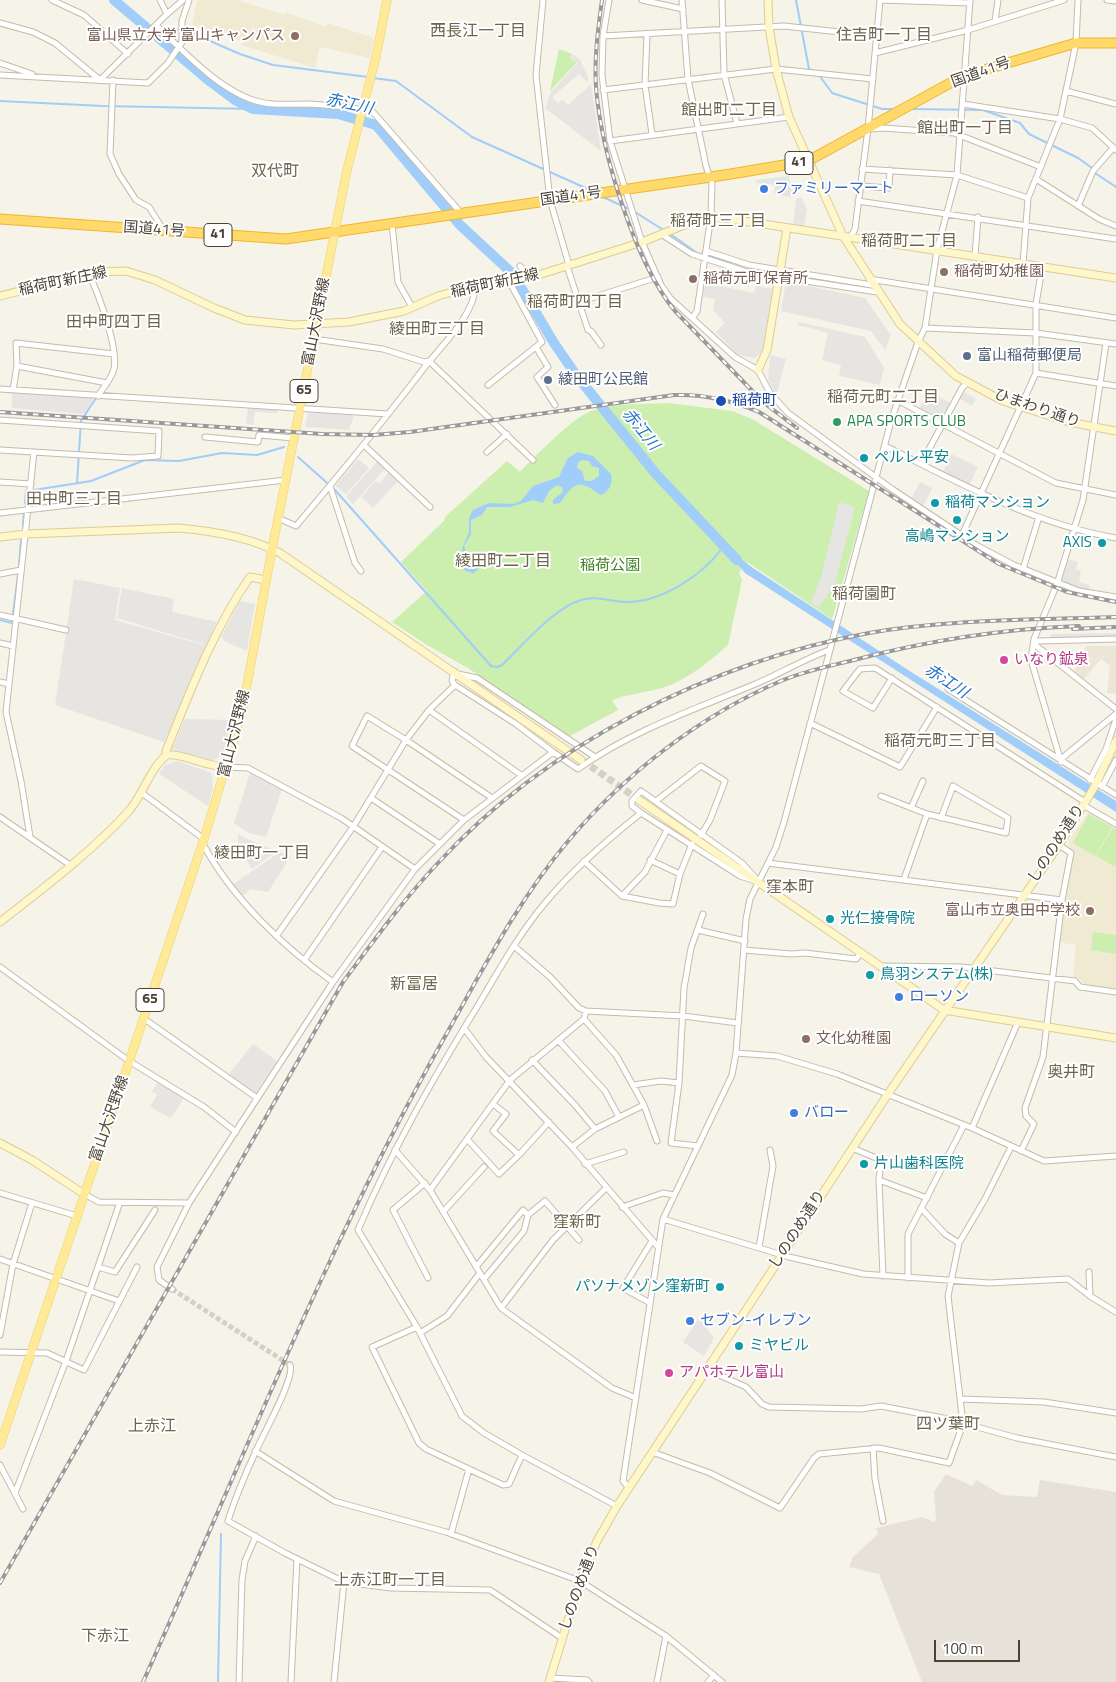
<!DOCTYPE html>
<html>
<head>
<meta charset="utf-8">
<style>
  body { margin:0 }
  #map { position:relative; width:1116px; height:1682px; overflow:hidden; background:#f6f3e9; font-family:"Titillium Web",sans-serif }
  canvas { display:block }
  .scale { position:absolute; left:934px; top:1640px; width:86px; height:22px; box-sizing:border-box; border:2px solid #4b4436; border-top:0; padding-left:6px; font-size:15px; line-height:18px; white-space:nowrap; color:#4b4436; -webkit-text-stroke:4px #fff; paint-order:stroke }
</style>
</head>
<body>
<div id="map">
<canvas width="1116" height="1682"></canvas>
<div class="scale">100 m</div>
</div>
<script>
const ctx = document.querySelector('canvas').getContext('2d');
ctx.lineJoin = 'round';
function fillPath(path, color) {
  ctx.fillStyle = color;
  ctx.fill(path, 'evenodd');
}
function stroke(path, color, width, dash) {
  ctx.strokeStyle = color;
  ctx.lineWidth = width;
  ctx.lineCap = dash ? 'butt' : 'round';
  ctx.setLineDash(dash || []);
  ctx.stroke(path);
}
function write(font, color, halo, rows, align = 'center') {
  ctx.font = font + ' "Titillium Web","Noto Sans JP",sans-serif';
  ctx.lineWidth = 4;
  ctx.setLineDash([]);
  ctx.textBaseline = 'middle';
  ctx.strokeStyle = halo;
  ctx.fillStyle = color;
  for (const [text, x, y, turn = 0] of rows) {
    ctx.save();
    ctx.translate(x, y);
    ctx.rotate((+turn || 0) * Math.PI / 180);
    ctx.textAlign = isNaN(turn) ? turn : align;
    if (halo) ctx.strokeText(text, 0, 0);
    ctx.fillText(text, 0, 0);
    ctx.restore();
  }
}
fillPath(new Path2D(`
  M1086,646H1116V694L1107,693L1110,666L1101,659L1084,679L1074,671Z`), '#ebe6d6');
fillPath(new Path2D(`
  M946,1474L972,1486L976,1480L1002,1495L1037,1497L1040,1480L1116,1492V1682H922L879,1574L849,1567L853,1557L878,1534L876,1528L922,1517L934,1522L936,1520L934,1492Z`), '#e6e2da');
fillPath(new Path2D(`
  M197,0H237L285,15V12L326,27L328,23L374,38L370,58L320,47L315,68L241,45L242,41L192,25Z
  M1088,812L1116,828V990L1085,985L1081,980L1073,978L1076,945L1059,942L1073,854L1068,842Z`), '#f1ead2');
fillPath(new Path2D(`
  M559,49L572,54L570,58L577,62L550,91Z
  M668,403L732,411L752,419L869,491L832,619L747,562L739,573L742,580L728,645C710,661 682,684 658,689C643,693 628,694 612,700L618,710L568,737L468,668L427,645L392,622L427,591L401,562L444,521L445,517L507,461L520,472C533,458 571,420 587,413C611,402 643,405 668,403Z
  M1089,814L1112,827L1095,856L1073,843Z
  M1113,828L1116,830V867L1096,856Z
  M1093,932L1116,935V954L1091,950Z`), '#cceeae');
fillPath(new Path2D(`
  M573,54L580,60L589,79L587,82L579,74L554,95L553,98L558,103L562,99L568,105L591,84L601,151L545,108L551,92L578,62L571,58Z
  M789,176L792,195L790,197L774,194L775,185L755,183L756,180Z
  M801,197L807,209L804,227L793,226L796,199Z
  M786,281L865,298L891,335L885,350L871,331L781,311Z
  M705,283L754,293L756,286L774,289L764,350L755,358L738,355L716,332L725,323L713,310L715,299L703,297Z
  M798,322L865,337L884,368L880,385L839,376L841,365L822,360L828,333L798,325Z
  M770,355L786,359L777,393H775L768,380Z
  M964,392L976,399L972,406L960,399Z
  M12,393L94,397L85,414L12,408Z
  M932,393L950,403L940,420L919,409L926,395L930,396Z
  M248,406L278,408L277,413L255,412L253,425L246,424Z
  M308,412L354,415L349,430L305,427Z
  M951,454L978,467L970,484L943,472Z
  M358,459L369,468L346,494L335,486Z
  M378,461L386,468L353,504L346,496Z
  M389,472L398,481L373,508L361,497L376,481L379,484Z
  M920,482L932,488L924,505L911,499Z
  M839,502L855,507L835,583L819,608L811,603L821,577Z
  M1067,559L1078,562L1076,569L1081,571L1079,582L1090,585L1088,591L1060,583Z
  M74,579L120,588L115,620L207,646L164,742L55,705Z
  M122,588L174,599L172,612L217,622L206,645L117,618Z
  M240,601L255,604L247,651L226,642L221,637Z
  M1116,633V638L1051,639V634Z
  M185,719L233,720L225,753L211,762L172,749Z
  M177,761L212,773L213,788L208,806L159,774L165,765Z
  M250,773L282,789L266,837L249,833L234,823Z
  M238,834L254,842L277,851L252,869L238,847Z
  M280,852L291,856L268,892L250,889L243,896L232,885Z
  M253,1044L277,1061L255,1094L228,1075Z
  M158,1082L184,1098L171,1118L150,1107L157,1095L152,1091Z
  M699,1318L714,1338L704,1356L683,1342Z`), '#e7e5e1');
fillPath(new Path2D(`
  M578,452L593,456L611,474C613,483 609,493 600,495C579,478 574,482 560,503L553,504V500L563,492L562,487L557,485L549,491L543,503L533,500L510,507H487L482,515L471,520V534L464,546L467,555L478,560L479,568L474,573L465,571C461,564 466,557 462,549L469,532V518L473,510L489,503L513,504L521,501L533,486L559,477L568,458ZM583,460L589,461L592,466L599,468V476L592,481H585L582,471L577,468L578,462Z
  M722,545L753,568L905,668L1116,801V812L745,573Z`), '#a0cdf9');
stroke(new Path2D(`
  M796,0L809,69L813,71
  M168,44L176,31L180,28L240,54L273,65L368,77
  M819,75L832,93L882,109H895
  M373,78L396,81L472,137L590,190
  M0,101L103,106L253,109
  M910,109L983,110L1020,123L1029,134L1078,158L1092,168L1095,173L1116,187
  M603,197L631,210
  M635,212L665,231
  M669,233L697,253L746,266
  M765,270L778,273
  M783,274L803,276
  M298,457L335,490L491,666L497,667L502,665C523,645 554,608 581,600C597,595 610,602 626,602C662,602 702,576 723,547
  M77,483L81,421L96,398
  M34,490L91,481L145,460L179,461L222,453L257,455L284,447
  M25,503L26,491
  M23,526L24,512
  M19,565L21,541
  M13,614L18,575
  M0,620L12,623L13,620
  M218,1682L221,1534`), '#a0cdf9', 2);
stroke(new Path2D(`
  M114,0L207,79L235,100L253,109L338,114L376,125L460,225L513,274L554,343L576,375L656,474L737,560`), '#a0cdf9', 10);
stroke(new Path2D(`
  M172,1289L290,1365`), '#d4d0c5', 5, [5, 2.5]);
stroke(new Path2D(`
  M582,760L639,800`), '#d4d0c5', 7, [7, 3.5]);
const street = new Path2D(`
  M52,0L84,15L128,54
  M543,0L536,75L550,200L569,265
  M609,0L603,36L602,75L610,141L642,242L661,285L670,298L735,357L758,370L770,393L788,413L892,489L976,545L1014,565L1079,591L1116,597
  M642,0L683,9
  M682,0L688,79L706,166L712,183L711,216L697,311L693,317
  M722,0L724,74L737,123
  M880,0L970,3
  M1107,0L1116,1
  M167,14L183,0
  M995,21L998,0
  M0,23L33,32L55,43L100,80
  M156,25C183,51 219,90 256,101C273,106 291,104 309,104C331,105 352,107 373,112L461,213
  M647,34L645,85L652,134
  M603,36L784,26L877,36
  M875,53L968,30L1064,0
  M0,63L32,74
  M0,75L148,83L168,63L182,42V21L189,0
  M101,79L167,14L160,0
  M113,80L110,154L119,174L136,200L149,207L164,231
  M603,90L776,69L873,79
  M1066,91L1116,104
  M963,104L1060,119L1092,128L1116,150
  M871,129L883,128L954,133L1041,167
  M610,141L789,117
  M862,169L957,175L1028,198
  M1036,179L1099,219L1116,226
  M861,186L889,188L890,170
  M858,201L1116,239
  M1078,206L1093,171L1113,148
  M392,224L398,282L412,307
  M661,234L692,254L747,272L877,292
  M850,238L855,229L868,129L880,0
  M706,251L749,265L872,285
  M975,256L978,217
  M1023,264L1028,198L1060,119L1076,43L1078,0
  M520,266L529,278
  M567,266L588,330L591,331L601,345
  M89,274C98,293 121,353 113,372C110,380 103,388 98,396
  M869,279L1116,318
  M579,302L658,277
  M925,328L1036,333L1116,344
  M314,339L383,349L424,362L429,361L533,460
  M536,347L548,367L537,377L555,405
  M17,366L107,383
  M1036,373L1116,386
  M488,385L542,342L509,281
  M0,389L388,414
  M13,390L17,366L16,343L114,354
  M897,400L1056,483L1116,495
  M0,420L159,431L158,456L132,458L0,450
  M205,437L258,442L259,435L294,438
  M365,446L430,507
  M885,446C959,483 1034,524 1116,538
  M487,452L507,434
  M921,464L962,388L968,382
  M0,482L31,484
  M330,486L355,563L361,571
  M0,513L286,480
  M278,518L296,526C340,474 383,422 424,368C443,343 473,318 476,285
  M962,535L1036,373V304L1042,268
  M1023,569L1039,517
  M0,574L21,570
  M0,615L66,630
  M0,643L13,646
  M1034,644L1116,709
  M1034,644L1038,641L1116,639
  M454,671L452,681L455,685L516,724L553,752
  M458,674L477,678L595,757
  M892,678L873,708L843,691L860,669L875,668L1085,802
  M0,682L9,684
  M948,689L1116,795
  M429,710L521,775
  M810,723L900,767L937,707
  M1061,759L1116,714
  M1061,762L1031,660L1034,639L1057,584L1083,500L1106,343
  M227,767L248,768L341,818L415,869
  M1090,780L1106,749L1116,719
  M1102,787L1116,760
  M641,791L742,863L759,882L740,876L641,813L632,806V801Z
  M142,793L204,839
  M881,796L927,814
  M371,798L440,844
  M656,801L701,766L725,781L710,820L701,835
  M1083,805L1116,824
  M911,808L923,781
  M0,817L70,865
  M464,820L352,746L367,716L406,740L492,798
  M30,837L21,781L6,712L34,452
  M203,844C232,898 283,947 333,982
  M650,860L680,874
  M584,861L622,896L659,903L673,904L680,874L692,844
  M768,863L1062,900
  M904,879L927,814L1006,833L1008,818L953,786L941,818
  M622,896L645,872L667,830
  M698,930L745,941
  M277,935L353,827L406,740L429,710L455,685
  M514,946L550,977L579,1008L586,1011L683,1016L738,1023
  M744,950L791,954L805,953L856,959L861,953
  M305,959L382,847
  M881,966L962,967L1075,981L1080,987L1116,992
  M0,967L129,1061L204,1107L236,1132
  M143,1018L257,1098
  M464,1028L486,1057L572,1147L658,1247
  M558,1040L605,1091L619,1117
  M736,1053L777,1056L837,1074L972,1128L1044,1161L1116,1156
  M532,1060L575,1105L595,1129
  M633,1085L661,1081L679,1083
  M493,1104L506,1114L493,1131L519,1155L499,1174L467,1139L510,1080L584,1019L586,1011
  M644,1105L657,1141
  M972,1128L1018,1022
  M698,1146L671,1143L679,1083L684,988L691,948L703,914
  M572,1147L595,1129L644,1105L616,1055L584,1019
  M852,1148L881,1160L879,1180L927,1198
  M395,1150L430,1190L501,1308L612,1388L636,1398
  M1021,1151L1034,1124L1026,1116L1025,1108L1043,1057L1062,900L1071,853L1059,845
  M519,1155L549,1122
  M585,1164L624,1152
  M879,1180L883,1276
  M425,1183L393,1210L428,1278
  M430,1190L467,1139
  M0,1193L77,1216
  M84,1194L99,1202L189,1203
  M622,1207L663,1193L674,1195
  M921,1208L945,1234L959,1243
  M443,1212L484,1167
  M663,1219L789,1257L863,1274L989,1283L1068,1279L1090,1296L1116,1312
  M759,1247L773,1166L770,1150
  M0,1259L119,1301
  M98,1267L115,1272L155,1210
  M476,1267L523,1210L528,1215
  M1089,1272L1090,1296
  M908,1278V1234L964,1125
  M484,1279L524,1231L528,1215L545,1201L579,1240
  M172,1289L159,1280L157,1267L189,1203L333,982L415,869L464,820L553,752L578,769C631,731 693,710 753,685C778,675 802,660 829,650
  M650,1303L623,1288L652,1241
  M501,1308L553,1240L605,1189
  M417,1327L372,1347L419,1443L426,1449L503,1485L509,1484L522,1455
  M420,1333L447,1316L480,1273
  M0,1335L13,1264L32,1203
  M0,1352L47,1353L84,1370L137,1267
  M290,1365C296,1377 261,1438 255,1453C245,1475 235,1498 228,1521L285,1553L344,1582L391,1588L490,1590L562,1638
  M706,1369L746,1387L762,1404L769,1407L861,1409L881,1406L948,1419L1017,1438L1116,1457
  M961,1399L1044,1402L1116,1413
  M873,1448L875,1479L883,1521
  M255,1451L334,1501L446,1532L580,1581L666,1636L722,1682
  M652,1452L710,1473L780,1508L814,1458L819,1454L879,1448L949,1463L963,1424L948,1296L959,1243L985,1199L1011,1147
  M0,1465L23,1509
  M628,1487L623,1481L663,1219L732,1075L736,1053L746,919L750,899L776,847L784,822L891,421L918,342L925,328L937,250L957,175L970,0
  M15,1493L66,1361L120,1202
  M617,1506L522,1455L484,1433L462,1416L417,1327L358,1230C391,1152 432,1080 477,1007C498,972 518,935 545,903C573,869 607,840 641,813
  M451,1534L469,1469
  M550,1678L587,1680L589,1682
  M239,1682L242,1580L245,1561L256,1536
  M291,1682L297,1559
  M334,1682L344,1582
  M657,1682L666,1636
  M708,1682L714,1675`);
const secondary = new Path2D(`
  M768,0L769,27L776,69L789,117L843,236L900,324L956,376L1003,401L1069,422L1116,431
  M0,296L97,272L126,271L155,280L214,308L245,320L294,325L349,322L404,311L438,296L476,285L529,278L642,242L704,217L711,216L1116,278
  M758,370L767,350L787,228
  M0,537L26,534L179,528C213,531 250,537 280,553L581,760
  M167,755C182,753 207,767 227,767
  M639,800L944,1010L1116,1038
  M0,922C44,888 90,853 128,812C142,797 151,766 167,755L166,751C189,694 214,628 250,577L266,580
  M0,1143L32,1160L84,1194
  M549,1682L580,1581L597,1541L617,1506L892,1088L1059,845L1095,786L1116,741`);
const primary = new Path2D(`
  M0,1445L204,839L242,712L272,549L332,246L347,170L376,57L387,0`);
const highway = new Path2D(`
  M0,219L286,239L731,174L808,161L963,76L1076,43H1116`);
stroke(street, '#c3bcaa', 7);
stroke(secondary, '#dbcd94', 9);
stroke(primary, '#f1d05c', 9);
stroke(highway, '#efb62a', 11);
stroke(street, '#fff', 5);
stroke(secondary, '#fff6ca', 7);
stroke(primary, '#ffea99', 8);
stroke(highway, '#ffd96b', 9);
const rail = new Path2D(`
  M602,0C598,29 594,58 596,87C601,151 634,261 675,311L763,402L797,428
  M0,412L322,434L373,435L410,432L674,395C704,394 731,400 759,412L999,564L1067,592L1116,602
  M1073,629L1116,627
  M0,1583L343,982C373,942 403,900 438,863C547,744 711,662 869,633C950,619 1034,620 1116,617
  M143,1682C240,1466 327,1246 443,1040C482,971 518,900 569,840C625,774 701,715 781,681C804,671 830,666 854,660C930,640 1001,629 1079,626`);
stroke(rail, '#999', 4);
stroke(rail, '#fff', 2, [5.5]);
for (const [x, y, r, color] of [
  [295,36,5,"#8d6e63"],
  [764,189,5,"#3f7fe0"],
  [944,272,5,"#8d6e63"],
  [693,279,5,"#8d6e63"],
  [967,356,5,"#5c6f8a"],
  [548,380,5,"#5c6f8a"],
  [721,401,6,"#1a4fb4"],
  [837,422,5,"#2e9e5b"],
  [864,458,5,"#0f9aa8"],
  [935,503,5,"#0f9aa8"],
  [957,520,5,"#0f9aa8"],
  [1102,543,5,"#0f9aa8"],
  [1004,660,5,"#d1479c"],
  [1090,911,5,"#8d6e63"],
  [830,919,5,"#0f9aa8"],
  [870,975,5,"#0f9aa8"],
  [899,997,5,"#3f7fe0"],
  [806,1039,5,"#8d6e63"],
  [794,1113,5,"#3f7fe0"],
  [864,1164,5,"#0f9aa8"],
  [720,1287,5,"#0f9aa8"],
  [690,1321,5,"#3f7fe0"],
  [739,1346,5,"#0f9aa8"],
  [669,1373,5,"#d1479c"]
]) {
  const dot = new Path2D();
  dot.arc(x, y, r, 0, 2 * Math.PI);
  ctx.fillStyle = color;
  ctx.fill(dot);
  stroke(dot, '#fff', 2);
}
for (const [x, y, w] of [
  [799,163,28],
  [218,235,28],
  [304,391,28],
  [150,1000,28]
]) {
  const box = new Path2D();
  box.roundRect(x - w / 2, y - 11.5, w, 23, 4);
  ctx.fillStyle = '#fff';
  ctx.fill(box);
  stroke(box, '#4b4436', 1);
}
write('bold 14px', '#4b4436', null, [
  ["41",799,163],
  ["41",218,235],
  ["65",304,391],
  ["65",150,1000]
]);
write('15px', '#785e54', '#fff', [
  ["富山県立大学 富山キャンパス",285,36,"right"],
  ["稲荷町幼稚園",954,272],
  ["稲荷元町保育所",703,279],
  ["富山市立奥田中学校",1080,911,"right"],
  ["文化幼稚園",816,1039]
], 'left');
write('15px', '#4b4436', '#fff', [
  ["国道41号",981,73,-20],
  ["国道41号",571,197,-8],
  ["国道41号",154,230,4],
  ["稲荷町新庄線",63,282,-12],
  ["稲荷町新庄線",495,284,-12],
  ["富山大沢野線",317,322,-79],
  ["ひまわり通り",1037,409,19],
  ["富山大沢野線",235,734,-76],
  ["しののめ通り",1057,844,-57],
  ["富山大沢野線",110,1119,-71],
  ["しののめ通り",798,1230,-57],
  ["しののめ通り",580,1588,-70]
]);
write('15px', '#366cbe', '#fff', [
  ["ファミリーマート",774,189],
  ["ローソン",909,997],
  ["バロー",804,1113],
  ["セブン-イレブン",700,1321]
], 'left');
write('15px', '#4e5e75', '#fff', [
  ["富山稲荷郵便局",977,356],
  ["綾田町公民館",558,380]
], 'left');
write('15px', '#164399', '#fff', [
  ["稲荷町",732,401]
], 'left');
write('15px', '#27864d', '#fff', [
  ["APA SPORTS CLUB",847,422]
], 'left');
write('15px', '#0d838f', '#fff', [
  ["ペルレ平安",874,458],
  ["稲荷マンション",945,503],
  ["高嶋マンション",957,537,"center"],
  ["AXIS",1092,543,"right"],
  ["光仁接骨院",840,919],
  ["鳥羽システム(株)",880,975],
  ["片山歯科医院",874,1164],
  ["パソナメゾン窪新町",710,1287,"right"],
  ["ミヤビル",749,1346]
], 'left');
write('15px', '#408521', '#fff', [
  ["稲荷公園",610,566]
]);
write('15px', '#b23c85', '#fff', [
  ["いなり鉱泉",1014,660],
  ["アパホテル富山",679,1373]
], 'left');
write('16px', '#6f644c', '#fff', [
  ["西長江一丁目",478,32],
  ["住吉町一丁目",884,36],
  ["館出町二丁目",729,111],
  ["館出町一丁目",965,129],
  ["双代町",275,172],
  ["稲荷町三丁目",718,222],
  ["稲荷町二丁目",909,242],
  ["稲荷町四丁目",575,303],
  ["田中町四丁目",114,323],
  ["綾田町三丁目",437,330],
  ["稲荷元町二丁目",883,398],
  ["田中町三丁目",74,500],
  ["綾田町二丁目",503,562],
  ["稲荷園町",864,595],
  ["稲荷元町三丁目",940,742],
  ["綾田町一丁目",262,854],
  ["窪本町",790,888],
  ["新冨居",414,985],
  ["奥井町",1071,1073],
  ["窪新町",577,1223],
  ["四ツ葉町",948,1425],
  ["上赤江",152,1427],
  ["上赤江町一丁目",390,1581],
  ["下赤江",105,1637]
]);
write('italic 16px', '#2273c5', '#fff', [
  ["赤江川",349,105,12],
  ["赤江川",640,430,51],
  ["赤江川",946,682,33]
]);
</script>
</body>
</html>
